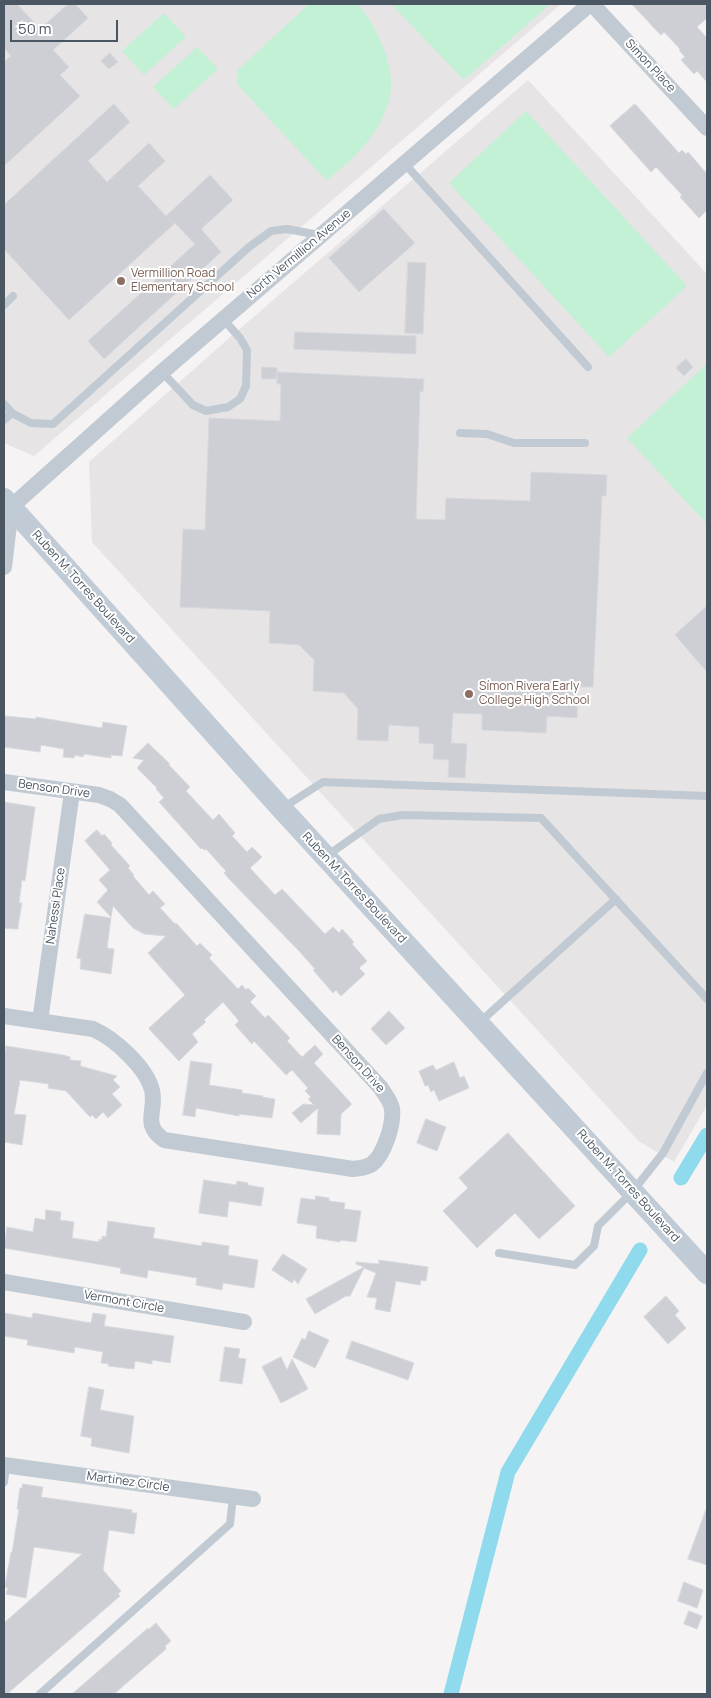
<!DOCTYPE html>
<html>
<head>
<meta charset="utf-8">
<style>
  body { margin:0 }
  #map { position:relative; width:711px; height:1698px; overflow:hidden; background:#f5f3f3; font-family:Manrope,sans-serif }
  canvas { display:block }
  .frame { position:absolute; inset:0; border:5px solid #4a5661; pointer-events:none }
  .scale { position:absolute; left:10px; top:20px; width:108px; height:22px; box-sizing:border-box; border:2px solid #4a5661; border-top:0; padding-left:6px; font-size:15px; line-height:18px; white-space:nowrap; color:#4a5661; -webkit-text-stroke:4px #fff; paint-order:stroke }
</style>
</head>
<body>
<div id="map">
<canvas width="711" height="1698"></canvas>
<div class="frame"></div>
<div class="scale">50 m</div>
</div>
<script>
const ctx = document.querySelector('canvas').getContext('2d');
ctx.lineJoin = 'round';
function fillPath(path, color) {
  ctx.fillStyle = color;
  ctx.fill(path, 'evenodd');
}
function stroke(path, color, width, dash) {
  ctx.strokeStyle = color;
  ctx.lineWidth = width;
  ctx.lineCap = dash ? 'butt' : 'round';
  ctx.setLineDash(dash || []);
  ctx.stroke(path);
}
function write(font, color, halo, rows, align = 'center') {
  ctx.font = font + ' Manrope,sans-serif';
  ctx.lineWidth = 4;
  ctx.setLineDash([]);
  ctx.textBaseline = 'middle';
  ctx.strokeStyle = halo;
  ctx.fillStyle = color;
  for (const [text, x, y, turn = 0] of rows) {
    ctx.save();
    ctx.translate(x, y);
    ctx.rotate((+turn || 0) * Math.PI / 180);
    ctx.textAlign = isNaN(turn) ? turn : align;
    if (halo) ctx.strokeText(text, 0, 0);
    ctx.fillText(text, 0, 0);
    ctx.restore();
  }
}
fillPath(new Path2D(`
  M4,4H561L34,456L4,443Z
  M528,80L707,274V1105L674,1162L640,1142L634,1136L92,542L89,462L228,339Z`), '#e6e4e5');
fillPath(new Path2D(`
  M309,4H358C366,13 373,25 378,36C385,50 390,65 391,80C393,120 356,160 326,180L237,84L238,70Z
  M391,4H550L464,80Z
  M164,13L186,37L144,75L122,51Z
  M197,47L218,69L174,109L153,87Z
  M526,111L687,286L609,357L449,183Z
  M707,364V524L627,438Z`), '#c3f1d5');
stroke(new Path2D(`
  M681,1178L707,1135
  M451,1694L508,1472L640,1250`), '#90daee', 15);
const building = new Path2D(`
  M4,4H17L40,29L68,4H75L88,18L53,50L69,67L60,75L80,96L4,166V62L11,56L4,48Z
  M632,4H707V18L697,27L707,38V82L697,71L694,74L681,60L685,57L679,50L680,49L664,32L661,35Z
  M110,53L118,62L109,69L101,61Z
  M114,104L130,122L88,161L107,182L149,143L165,161L138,186L166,216L210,175L233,200L201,229L221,252L104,359L88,341L195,244L175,223L69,320L4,249V205Z
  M635,104L679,153L682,150L686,154L688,152L707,174V210L699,218L680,197L682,195L656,167L651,172L610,126Z
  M384,209L415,243L359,292L329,258Z
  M408,262L426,263L423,334L405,333Z
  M295,332L416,336V354L294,349Z
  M686,359L693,367L684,376L676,368Z
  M262,367L277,368V379H262Z
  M278,372L424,379L423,392L420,391L416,519L445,520L446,498L530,501L531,472L607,475L606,496H602L593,687H578L577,718L547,716L546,733L482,730V714L453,713L451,743L467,744L465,778L448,777L449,760L433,759L434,744L419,743V727L389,725L388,741L357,740L358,709L344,693L313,691L314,660L299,645L269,643L270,611L180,607L183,529L205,530L209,418L280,421L281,384H277Z
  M707,606V672L675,635Z
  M5,716L36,719V717L102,728L103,722L127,726L122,756L111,755V758L84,754L83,757L75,755L74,758L63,757L64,749L41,745L40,752L4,747Z
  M148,743L170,764H168L190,787L186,791L213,820L219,814L235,833L232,836L247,852L252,847L262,857L250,868L275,895L282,889L325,934L333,927L339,933L342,929L354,942L352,944L367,961L359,968L365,974L341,996L336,990L333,993L313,970L315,969L299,951L229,879L224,873L226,871L206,849L204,850L202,848L201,849L159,802L164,798L156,789L157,788L137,768L144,760L133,758Z
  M4,802L35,807L25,881L22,880L19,903H22L19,920L18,929H15L4,928Z
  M97,830L102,836L104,834L112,843L111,845L130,866L128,868L134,875L133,876L149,895L153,891L165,904L160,908L175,924L176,923L197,946L200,943L212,955L209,958L238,989L242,985L246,990L248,988L256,996L250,1002L265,1018L268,1015L290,1038L287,1041L302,1057L315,1045L323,1054L314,1063L351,1103V1105L341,1114L340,1135L317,1134L318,1108L301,1123L292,1113L303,1104L314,1105L308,1099L311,1097L305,1091L308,1088L292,1070L286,1075L254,1041L252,1044L235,1025L239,1021L223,1002L204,1020L206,1022L192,1034L198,1042L179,1061L150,1030L149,1028L185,995L148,953L166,936L144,934L133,928L113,906L111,917L97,902L108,890L99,880L110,870L85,841Z
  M85,914L111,918L107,948L114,949L111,974L80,969L81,959L77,958Z
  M389,1011L405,1028L386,1045L371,1029Z
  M6,1046L63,1055L70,1057V1060L81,1061L80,1066L117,1076L113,1080L120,1087L112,1094L122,1105L108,1118L103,1112L96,1119L92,1115L90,1117L66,1091L48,1088L49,1084L20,1080L14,1114L26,1115L22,1145L4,1142V1059Z
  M191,1061L212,1064L209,1085L242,1090V1093L263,1096L262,1097L275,1099L272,1118L239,1114V1116L196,1108L195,1117L183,1115Z
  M454,1062L460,1078L464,1076L469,1088L439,1101L434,1090L431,1092L428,1085L425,1086L419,1071L433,1065L436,1070Z
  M426,1119L446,1127L437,1151L417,1143Z
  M508,1133L575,1206L539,1239L515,1213L477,1248L443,1211L468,1188L459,1178Z
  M204,1180L236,1185L237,1181L248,1183V1185L264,1188L261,1206L229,1201L227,1217L199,1213Z
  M316,1196L329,1198V1201L345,1203L344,1209L361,1211L356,1242L340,1240V1242L316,1238L317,1226L297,1223L301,1198L315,1200Z
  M46,1210L61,1212L60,1220L74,1222L72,1238L99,1242V1239L102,1240V1236L106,1237L108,1221L155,1228L153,1238L202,1246V1242L229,1246L228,1255L258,1260L254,1288L223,1283L222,1290L196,1285L197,1278L148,1270L147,1278L120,1273L121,1268L4,1248L7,1227L33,1232L35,1218L45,1220Z
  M283,1254L307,1269L298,1284L294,1279L292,1283L272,1270Z
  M379,1260L428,1267L426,1281L421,1280L420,1285L396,1281L390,1312L375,1309L377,1298L367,1297L376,1273L364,1268L350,1296H346L315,1314L306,1299L364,1267L356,1264V1262L379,1264Z
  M666,1296L679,1311L675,1315L686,1328L668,1344L644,1317Z
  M4,1313L32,1318L33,1313L91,1323L93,1313L106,1315L104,1326L174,1336L170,1363L152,1360V1364L135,1361L134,1369L108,1366L109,1364L101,1363L103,1352L75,1347L74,1353L27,1345L28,1340L4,1336Z
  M309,1331L329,1340L315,1368L293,1357L302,1338L305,1340Z
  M352,1341L414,1363L408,1380L346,1358Z
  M225,1347L240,1349L238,1358L246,1359L242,1384L220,1381Z
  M281,1357L287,1370L292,1359L308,1389L281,1403L262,1367Z
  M89,1387L104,1390L100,1410L134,1416L129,1453L91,1446L92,1438L81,1436Z
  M23,1484L43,1487L41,1497L132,1510V1513H137L134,1534L109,1530L103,1570L121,1591L118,1594L120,1596L7,1694H4V1623L82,1554L34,1547L26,1598L6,1594L8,1588L5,1587L6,1580L11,1552L12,1553L19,1509H17L20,1488H22Z
  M706,1510H707V1565L688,1559Z
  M684,1582L703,1590L697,1608L678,1601Z
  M689,1611L702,1616L697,1629L684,1624Z
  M156,1623L171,1641L165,1646L166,1649L114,1694H72L148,1628L149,1629Z`);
fillPath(building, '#cdcfd5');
stroke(building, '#d7d9de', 1);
stroke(new Path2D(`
  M405,164L588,367
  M4,305L13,296
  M162,372L193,405L206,411L228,407L240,399L246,386L247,350L240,338L223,319
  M4,404L12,413
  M4,420L12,413L31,423L53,424L249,247L271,231L287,229L319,235
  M460,433L487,434L514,443H585
  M284,807L323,782L707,796
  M328,855L379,819L403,815L541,818L707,999
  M480,1022L616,899
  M499,1253L575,1265L594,1246L598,1226L633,1191L663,1153L707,1073
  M4,1482L6,1466
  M40,1694L230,1524L233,1497`), '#c1cad2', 8);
stroke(new Path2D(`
  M592,4L707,128
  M4,567L11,507L162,372L590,4
  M4,782L99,795L110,799L120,805L381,1088C385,1095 391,1101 392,1109C394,1124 384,1155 372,1164C366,1168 360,1168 353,1169L164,1140C141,1124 157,1111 152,1090C146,1067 114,1038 93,1029L4,1016
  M40,1021L72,792
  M4,1282L244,1322
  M4,1465L253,1499`), '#c1cad2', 16);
stroke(new Path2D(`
  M4,499L281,808L707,1273`), '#c1cbd6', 22);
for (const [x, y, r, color] of [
  [121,281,5,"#8d6e63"],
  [469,694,5,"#8d6e63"]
]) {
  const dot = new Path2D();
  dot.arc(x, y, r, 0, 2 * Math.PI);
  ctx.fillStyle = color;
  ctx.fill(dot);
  stroke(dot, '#fff', 2);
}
write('12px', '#4a5661', '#fff', [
  ["Simon Place",650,66,47],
  ["North Vermillion Avenue",299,254,-40],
  ["Ruben M. Torres Boulevard",83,587,48],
  ["Benson Drive",54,789,8],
  ["Ruben M. Torres Boulevard",354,888,47],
  ["Nahessi Place",56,906,-82],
  ["Benson Drive",358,1064,48],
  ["Ruben M. Torres Boulevard",628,1186,48],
  ["Vermont Circle",124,1302,10],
  ["Martinez Circle",128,1482,8]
]);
write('12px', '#785e54', '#fff', [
  ["Vermillion Road",131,274],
  ["Elementary School",131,288],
  ["Símon Rivera Early",479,687],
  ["College High School",479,701]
], 'left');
</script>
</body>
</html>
